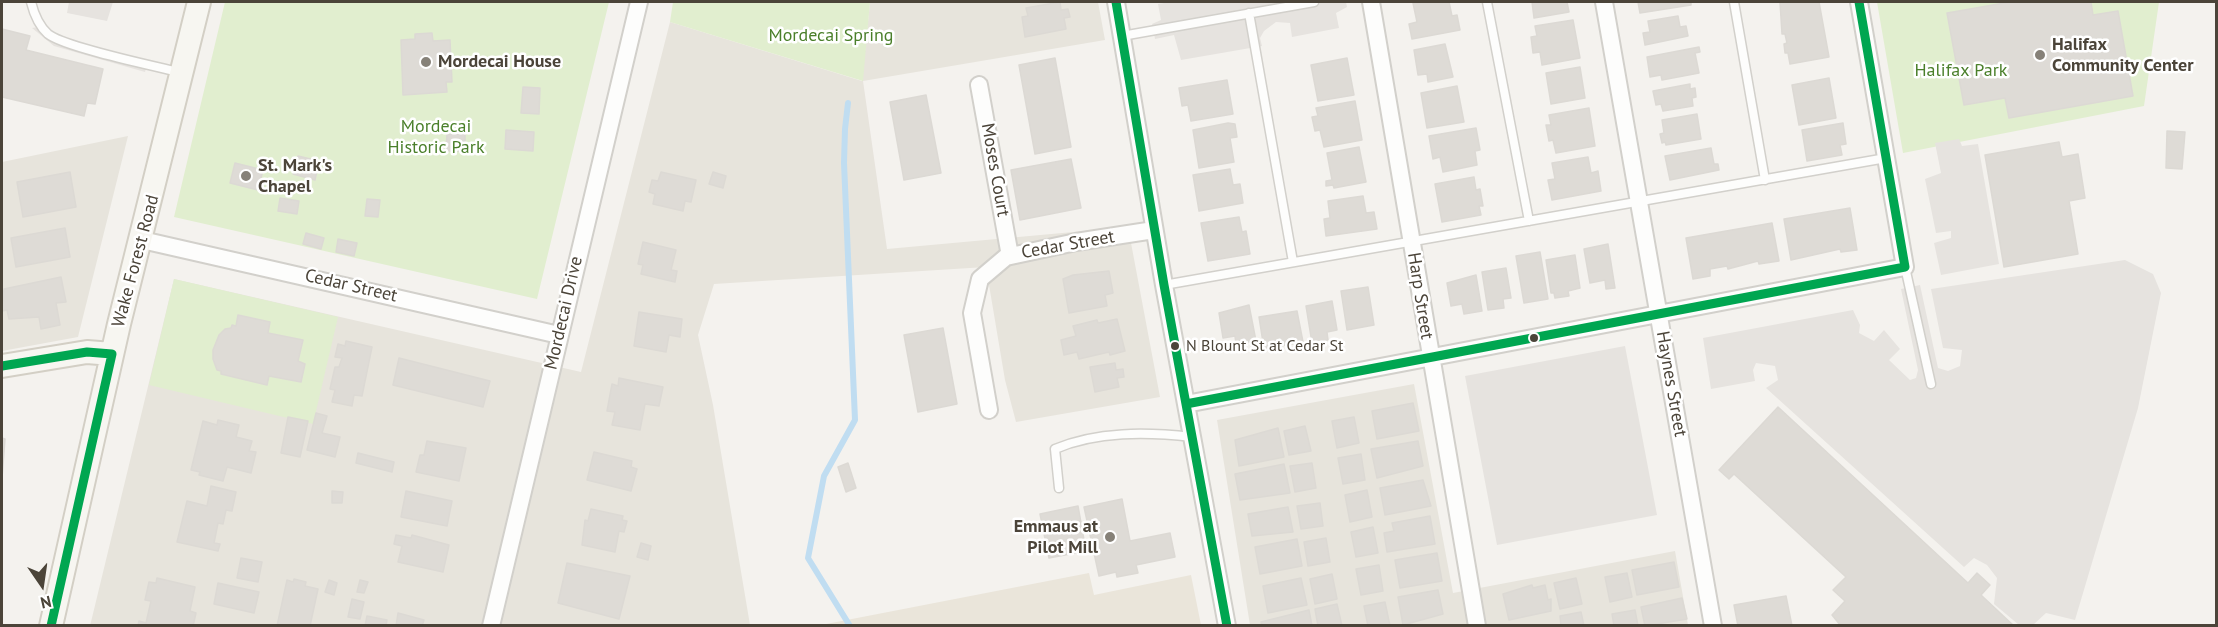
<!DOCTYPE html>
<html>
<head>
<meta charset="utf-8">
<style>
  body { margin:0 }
  #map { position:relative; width:2218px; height:627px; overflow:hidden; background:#f4f2ee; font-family:"PT Sans",sans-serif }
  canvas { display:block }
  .frame { position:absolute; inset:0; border:3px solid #4b4439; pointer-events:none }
  .north { position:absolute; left:12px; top:555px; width:60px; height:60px; -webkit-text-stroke:4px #fff; paint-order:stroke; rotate:167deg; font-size:16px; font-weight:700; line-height:24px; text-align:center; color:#4b4439 }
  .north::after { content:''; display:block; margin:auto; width:21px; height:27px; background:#4b4439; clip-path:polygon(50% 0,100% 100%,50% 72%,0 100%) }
</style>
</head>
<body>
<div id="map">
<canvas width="2218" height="627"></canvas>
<div class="frame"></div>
<div class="north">N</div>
</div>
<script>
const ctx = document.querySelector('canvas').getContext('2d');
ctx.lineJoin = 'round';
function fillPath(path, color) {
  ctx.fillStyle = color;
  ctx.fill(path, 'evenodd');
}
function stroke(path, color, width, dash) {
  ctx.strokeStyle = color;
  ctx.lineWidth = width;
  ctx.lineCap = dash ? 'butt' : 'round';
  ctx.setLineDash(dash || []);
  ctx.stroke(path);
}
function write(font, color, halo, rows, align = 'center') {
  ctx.font = font + ' "PT Sans",sans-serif';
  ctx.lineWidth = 5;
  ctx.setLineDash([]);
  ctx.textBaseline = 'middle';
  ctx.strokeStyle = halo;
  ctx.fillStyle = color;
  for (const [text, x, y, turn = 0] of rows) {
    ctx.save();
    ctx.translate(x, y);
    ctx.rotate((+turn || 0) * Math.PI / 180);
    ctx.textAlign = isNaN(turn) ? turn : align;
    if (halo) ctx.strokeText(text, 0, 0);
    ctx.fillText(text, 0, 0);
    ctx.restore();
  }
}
fillPath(new Path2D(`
  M870,2H1098L1105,40L863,81L887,249L1128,227L1160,397L1016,422L1005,380L986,267L714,284L698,335L713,405L750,625L90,626L174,279L581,372L670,22L862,81Z
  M128,136L78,337L2,351V162Z
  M1414,384L1453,593L1675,551L1688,625H1250L1217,420Z`), '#e7e4dc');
fillPath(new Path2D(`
  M1089,573L1094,595L1191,575L1201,625H821Z`), '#eae5da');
fillPath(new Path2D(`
  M225,2H609L537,299L174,217Z
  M673,2H870L863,81L670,22Z
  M1877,2H2159L2144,106L1903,153Z
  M174,279L338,317L313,424L149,385Z`), '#e1eecf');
fillPath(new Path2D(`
  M69,2H113L107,21L67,13Z
  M1170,2H1346L1347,7L1336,13L1339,28L1292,37L1290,23L1276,22L1264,31L1260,38L1262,46L1181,60L1174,35L1155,39L1152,24L1161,20L1158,4Z
  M38,27L61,39L147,65L145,72L54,46L32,28Z
  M1959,139L1962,146L1978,144L1999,264L1941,275L1934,243L1951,238V231L1936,233L1925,179L1941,173L1935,143Z
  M2125,260L2153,274L2161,293L2138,408L2075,620L2046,613L2033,625H2019L1994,604L1997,578L1987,565L1974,558L1964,567L1766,388L1778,380L1775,366L1756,363L1753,370L1755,381L1711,389L1703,338L1853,310L1860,325L1859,333L1874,341L1884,330L1900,349L1889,360L1910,380L1916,378L1918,370L1901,289L1920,285L1938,368L1948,371L1960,366L1962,350L1943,348L1931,289Z
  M1625,346L1657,515L1497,545L1465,376Z`), '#e6e3df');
stroke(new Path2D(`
  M848,103L845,129L844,163L855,420L824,476L808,558L850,626`), '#c0ddf1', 6);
const building = new Path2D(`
  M1060,2L1061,10L1068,9L1070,17L1064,18L1066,29L1025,37L1022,17L1028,16L1026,8Z
  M1423,2H1449L1452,16L1457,15L1460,30L1412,39L1409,24L1417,22L1413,3Z
  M1532,2H1567L1569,12L1534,18Z
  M1638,2H1691V5L1640,13Z
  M1780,2H1819L1829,57L1790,64L1788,53H1785L1784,44L1787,43L1785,34H1782Z
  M2010,2H2091L2093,15L2118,11L2133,96L2009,118L2005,98L1964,105L1947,13Z
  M1678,16L1680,27L1686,26L1688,36L1645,45L1643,33L1650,32L1648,21Z
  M1573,20L1580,58L1542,65L1540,52L1533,53L1531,37L1537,36L1535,26Z
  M2,29L30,36L26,50L103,69L95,104L87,103L84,116L2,97Z
  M432,33L433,41L450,40L452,82H446L447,92L403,95L401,40L415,39V34Z
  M1445,44L1453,77L1428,82L1427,74L1418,75L1414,50Z
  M1699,47L1700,52L1695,53L1699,73L1662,80L1661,75L1650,77L1647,57Z
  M1055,58L1071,147L1035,154L1019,65Z
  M1347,58L1354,95L1318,101L1311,65Z
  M1580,67L1585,98L1551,104L1546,73Z
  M1829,78L1836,118L1799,125L1792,85Z
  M1227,80L1233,114L1191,121L1188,105L1182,106L1179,88Z
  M1690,84V89L1695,88L1696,97L1692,98L1693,106L1663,111L1661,104L1656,105L1653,91Z
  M1457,86L1464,122L1427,128L1421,93Z
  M523,87L540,88L539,114L521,113Z
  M926,95L941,173L904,180L890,102Z
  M1355,101L1362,140L1324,147L1320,130L1315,131L1312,117L1318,116L1316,108Z
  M1589,108L1595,146L1556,153L1553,140L1549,141L1546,125H1551L1549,115Z
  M1697,114L1701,139L1666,145L1665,142L1662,143L1660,134L1664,133L1662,120Z
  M1228,123L1235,124L1237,137L1230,138L1234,162L1199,168L1193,130Z
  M1843,123L1846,144L1840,145L1842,155L1807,161L1802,130Z
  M1476,128L1480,150L1475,151L1477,165L1443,172L1440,157L1433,159L1429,136Z
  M506,130L534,132L533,151L505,149Z
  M2167,131L2185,132L2182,169L2166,168Z
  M447,134H465V151H446Z
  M2059,142L2062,157L2078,154L2085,198L2069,201L2078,254L2004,267L1985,155Z
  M1359,147L1366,182L1334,188L1333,185L1326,186V181L1332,180L1327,153Z
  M1711,148L1714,164H1718L1719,170L1670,180L1665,156Z
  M298,156L319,161L315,180L293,174Z
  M1588,157L1591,173L1598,171L1601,191L1552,200L1548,180L1555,179L1552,163Z
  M1071,159L1081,208L1020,220L1011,170Z
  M235,163L263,170L258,190L230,183Z
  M1230,169L1233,185L1240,184L1243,203L1199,211L1193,175Z
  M70,172L76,207L23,217L17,182Z
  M661,172L696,180L691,202L685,201L683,211L653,204L655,194L649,192L652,180L658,181Z
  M713,172L726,176L723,188L709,184Z
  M1474,177L1476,190L1480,189L1483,206H1479L1481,215L1442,222L1435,184Z
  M1363,196L1366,213L1374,212L1377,229L1326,236L1324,219L1330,218L1328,201Z
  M280,198L299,201L297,214L278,211Z
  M367,199L380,200L378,217L365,216Z
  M1850,208L1857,250L1841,252L1840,249L1791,260L1784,219Z
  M1239,217L1242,232L1246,231L1250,254L1208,261L1201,223Z
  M1772,223L1779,261L1759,264L1758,261L1728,269L1727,266L1710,269V276L1693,279L1686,238Z
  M65,228L70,257L16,267L11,238Z
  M306,233L324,238L321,249L303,244Z
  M338,239L357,243L354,256L336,252Z
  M643,242L676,250L671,270L677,271L675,282L641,274L643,265L638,264Z
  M1608,244L1615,288L1606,289L1605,280L1590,283L1584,249Z
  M1540,252L1548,299L1524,303L1516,256Z
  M1575,255L1580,288L1568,291L1569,296L1555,298L1554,293H1551L1546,260Z
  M1506,268L1511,298L1503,299L1504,308L1488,310L1482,272Z
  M1109,271L1113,293L1105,295L1107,306L1069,313L1063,279L1073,275Z
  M1476,275L1482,311L1464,314L1462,304L1451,306L1447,283Z
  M61,277L66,302L56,303L60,325L41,329L39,317L9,319L7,310L2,311L4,289Z
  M1368,287L1374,325L1347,330L1341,291Z
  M1332,301L1337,330L1327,332L1328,340L1312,343L1306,306Z
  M1249,305L1256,341L1236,345L1235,336L1223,338L1219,313Z
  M1297,311L1303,342L1264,349L1259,317Z
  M639,312L682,319L680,337L669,335L666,352L634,346Z
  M238,315L270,322L268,333L303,340L298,361L305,364L301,382L269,376L267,385L221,374V371L217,370L213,359V350L219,335L225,329L231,328L232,325L236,326Z
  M1117,319L1125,351L1110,355L1109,352L1079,359L1077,352L1064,355L1061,340L1076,336L1073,326L1097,320L1098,323Z
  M943,328L957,404L918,412L904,335Z
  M346,341L372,347L362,396L354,395L352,406L332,402L335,390L330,389L335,367H339L342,358L335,357L338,344L345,346Z
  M399,358L490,381L483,407L393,385Z
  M1115,363L1116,370L1123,369L1124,377L1117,378L1119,387L1095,392L1090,367Z
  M619,378L663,387L659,406L645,404L640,430L612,425L615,412L607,411L612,384L618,386Z
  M1413,403L1419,431L1377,439L1372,411Z
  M1778,407L1968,583L1977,573L1990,585L1981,595L2014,626H1841L1832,615L1845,601L1833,590L1846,577L1734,474L1729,479L1719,470Z
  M316,413L327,416L322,433L340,437L335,457L307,450Z
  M288,417L308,421L300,457L281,453Z
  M1354,417L1359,443L1337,448L1332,421Z
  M218,420L239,425L236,437L252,441L249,451L256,452L251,473L227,467L223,481L199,475L200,472L191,470L203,421L217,425Z
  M1305,426L1311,451L1289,455L1284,431Z
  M1278,428L1284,457L1239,466L1235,440Z
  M2,438L5,439L2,478Z
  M427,441L466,448L459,481L416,472L420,455H424Z
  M1418,441L1423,466L1377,478L1371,449Z
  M594,452L632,461L631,467L637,469L631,491L587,480Z
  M358,453L394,462L392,472L356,463Z
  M1361,454L1365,480L1343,484L1338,458Z
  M848,463L856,488L846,492L838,467Z
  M1312,463L1316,488L1295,492L1290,466Z
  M1284,464L1290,493L1240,500L1235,474Z
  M1423,480L1431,506L1385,515L1380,488Z
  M211,486L236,492L232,511L226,510L223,524L218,523L214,543L220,544L218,551L177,542L187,501L207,506Z
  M1367,490L1372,517L1350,522L1345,495Z
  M332,491L343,492L342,503H332Z
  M406,491L452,501L447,526L401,517Z
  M1122,499L1130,541L1170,533L1175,557L1136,565L1138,573L1117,577L1116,572L1099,576L1084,507Z
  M1320,503L1323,526L1301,529L1297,506Z
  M1078,506L1086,551L1049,558L1040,514Z
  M1288,507L1293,532L1252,536L1248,514Z
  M591,509L623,516L622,520L627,521L624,532L619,531L615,552L582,545L585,520L588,521Z
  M1430,516L1435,544L1387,552L1384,533L1394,531L1392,523Z
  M1373,527L1378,553L1356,557L1351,532Z
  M396,535L411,538L412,535L449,545L443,572L398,562L402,546L394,544Z
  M1326,538L1330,562L1308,566L1304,542Z
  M1297,539L1302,566L1260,574L1255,547Z
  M641,543L651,546L648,560L637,557Z
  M1437,553L1442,581L1400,588L1395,560Z
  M241,558L262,562L258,582L237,578Z
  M1674,562L1679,587L1637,595L1632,570Z
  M567,563L630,576L619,619L558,603Z
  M1379,565L1383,591L1361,595L1356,569Z
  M1627,573L1632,597L1610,602L1605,577Z
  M1332,574L1337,599L1315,604L1310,579Z
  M157,578L195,587L190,611L196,613L193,626H138L139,621L146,623L151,601L145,600L149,582L156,583Z
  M1301,578L1307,605L1268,613L1263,586Z
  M1576,578L1582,604L1560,609L1554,583Z
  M294,579L306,582L305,586L318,589L310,626H277L287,580L293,582Z
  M329,580L337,583L334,595L325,592Z
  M360,580L368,582L364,593L357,592Z
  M218,583L259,592L254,613L214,604Z
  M1532,585L1533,588L1545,585L1548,600L1551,599V611L1509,620L1503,594Z
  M1438,590L1443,614L1403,625L1398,597Z
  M1786,596L1792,626H1738L1734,605Z
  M1682,598L1687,619L1645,626L1641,607Z
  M352,599L364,602L360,619L348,617Z
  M1385,602L1390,626H1368L1364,606Z
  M1337,604L1342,626H1318L1315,609Z
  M1309,610L1312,626H1262L1261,622Z
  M1635,610L1638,626H1614L1612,614Z
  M1581,612L1584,626H1561L1560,616Z
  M398,613L424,620L422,626H396Z
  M367,616L387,620L386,626H365Z`);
fillPath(building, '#dedbd6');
stroke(building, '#dcd9d4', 1.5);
const lane = new Path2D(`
  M31,2C34,14 38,25 48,34C64,47 154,66 179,72
  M1487,2L1529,221
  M1734,2L1765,180
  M1249,13L1293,262
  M1122,36L1314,2
  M1905,267L1931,384
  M1164,285L1886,158
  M1059,488L1055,449C1097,431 1147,432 1192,437`);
const street = new Path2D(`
  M1116,2L1164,285L1227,626
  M1371,2L1477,626
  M1604,2L1713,626
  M979,85L1010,256
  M142,240L559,335
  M1186,404L1905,267L1859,2
  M989,410L972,313L980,279L1006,257L1076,242L1154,230
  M491,626L639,2`);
const secondary = new Path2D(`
  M2,366L87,352L112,354
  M51,626L119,324L199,2`);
stroke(lane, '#d2d0cb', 11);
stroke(street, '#d2d0cb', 20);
stroke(secondary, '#d3cfc5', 26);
stroke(lane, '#fdfdfc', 8);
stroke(street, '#fdfdfc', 16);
stroke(secondary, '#f7f6f1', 22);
stroke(new Path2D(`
  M1116,2L1164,285L1227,626
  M2,366L87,352L112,354L51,626
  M1186,404L1905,267L1859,2`), '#00a651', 9);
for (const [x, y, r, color] of [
  [2040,55,6,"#868178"],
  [426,62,6,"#868178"],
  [246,176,6,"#868178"],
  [1534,338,5,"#4b4439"],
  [1175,346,5,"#4b4439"],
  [1110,537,6,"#868178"]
]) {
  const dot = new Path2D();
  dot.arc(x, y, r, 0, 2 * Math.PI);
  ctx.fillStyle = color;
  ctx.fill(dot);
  stroke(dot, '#fff', 2);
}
write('16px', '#4b4439', '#fff', [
  ["N Blount St at Cedar St",1186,346]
], 'left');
write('18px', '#4a7f2a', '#fff', [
  ["Mordecai Spring",831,36],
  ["Halifax Park",1961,71],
  ["Mordecai",436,127],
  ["Historic Park",436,148]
]);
write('bold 18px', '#4b4439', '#fff', [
  ["Halifax",2052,45],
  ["Community Center",2052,66],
  ["Mordecai House",438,62],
  ["St. Mark's",258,166],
  ["Chapel",258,187],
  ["Emmaus at",1098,527,"right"],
  ["Pilot Mill",1098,548,"right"]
], 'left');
write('18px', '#4b4439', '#fff', [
  ["Moses Court",995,170,80],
  ["Cedar Street",1068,245,-10],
  ["Wake Forest Road",136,261,-75],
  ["Cedar Street",351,286,13],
  ["Harp Street",1420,296,81],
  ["Mordecai Drive",564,313,-77],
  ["Haynes Street",1671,384,80]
]);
</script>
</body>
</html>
